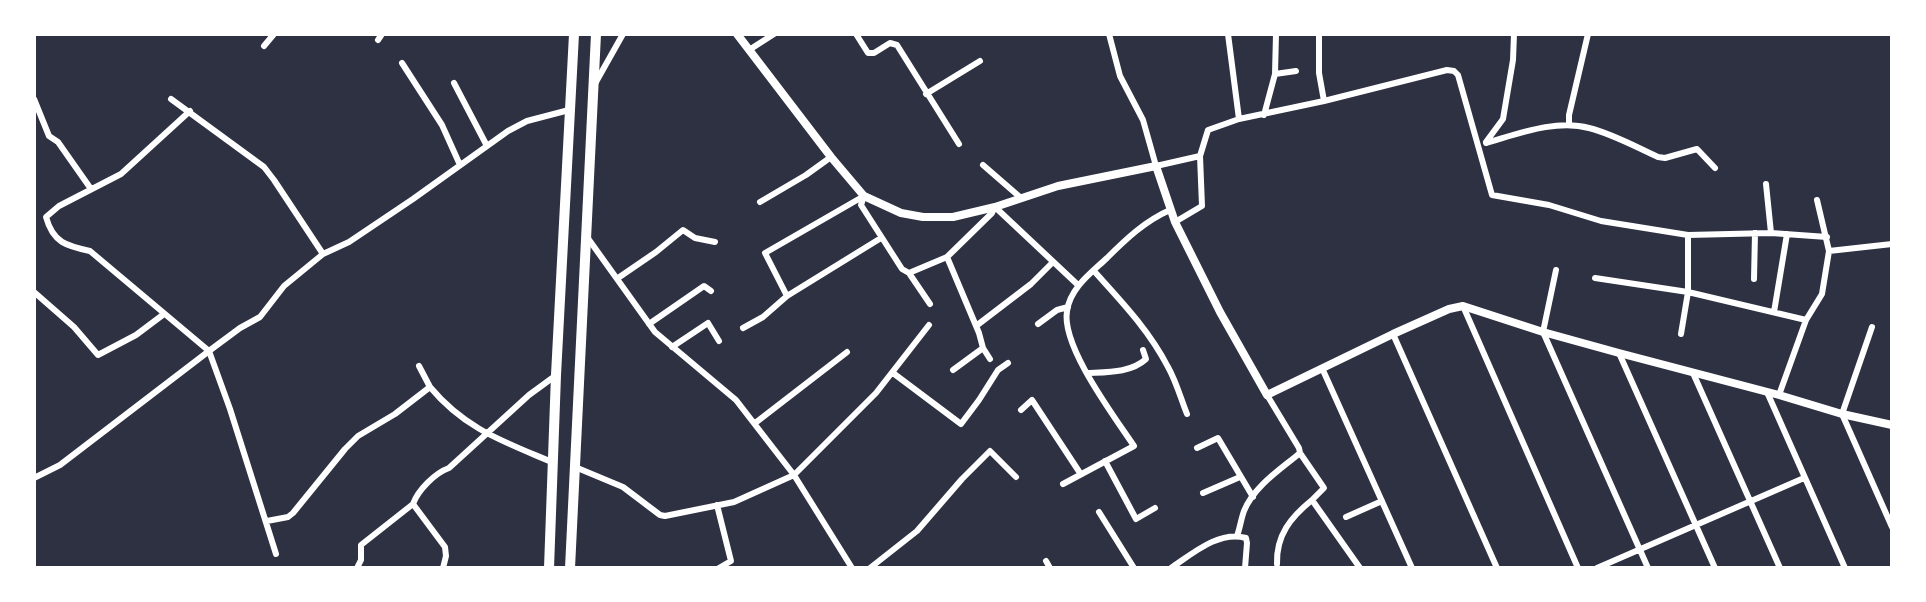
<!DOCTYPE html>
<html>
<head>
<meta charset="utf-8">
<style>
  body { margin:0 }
  #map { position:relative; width:1926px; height:602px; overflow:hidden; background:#2d3142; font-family:"Playfair Display",serif }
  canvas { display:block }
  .frame { position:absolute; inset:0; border:36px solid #fff; pointer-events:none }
</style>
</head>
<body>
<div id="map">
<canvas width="1926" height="602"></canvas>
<div class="frame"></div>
</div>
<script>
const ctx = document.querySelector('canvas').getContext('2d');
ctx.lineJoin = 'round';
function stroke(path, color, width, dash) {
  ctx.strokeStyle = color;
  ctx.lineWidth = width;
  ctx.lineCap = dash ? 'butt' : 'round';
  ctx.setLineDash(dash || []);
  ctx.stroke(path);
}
stroke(new Path2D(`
  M856,34L868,53H874L890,43L897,45L959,144
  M1109,34L1120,76L1143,120L1156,166L1200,156
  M1228,34L1239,119
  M1319,34V73L1324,101
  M378,40L382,34
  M264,46L274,34
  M749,50L774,34
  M402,63L442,125L460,165
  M1275,74L1296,71
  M596,82L623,34
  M454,83L487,146
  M926,94L980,61
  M34,99L49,136L58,142L91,189
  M171,99L264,167L274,180L323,254
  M190,111L121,174L59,206L46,217C53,243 67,246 90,251L209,351L230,409L276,554
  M1264,115L1275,74L1276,34
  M1569,125V115L1588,34
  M1486,142L1503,119L1513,60L1514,34
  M1486,143C1518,134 1556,119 1589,128C1613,134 1636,147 1658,157L1665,158L1697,149L1715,168
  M983,165L1021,198
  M1766,184L1771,233
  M864,196L861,205L902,269L909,273L930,304
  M760,202L806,175L831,157
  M1175,222L1202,206L1200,156L1208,130L1239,119L1324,101L1447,70L1454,71L1458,75L1492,195L1549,205L1601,221L1688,235L1771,233L1827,237
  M587,237L655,332L736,400L794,475L852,568
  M1829,251L1892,244
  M947,257L979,333L983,348L990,359
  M1556,270L1543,332L1648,568
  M1094,271C1121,301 1149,330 1168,367C1176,381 1181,399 1187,414
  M909,273L947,257L992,213L995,207L1078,285
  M618,278L656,252L683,230L695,238L715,242
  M1595,278L1688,292L1806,320
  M1754,279L1755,233
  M34,292L74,327L98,355L136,335L164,314
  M787,296L765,253L864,196
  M1463,306L1578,568
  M1774,312L1787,234
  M649,324L704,286L711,291
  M1038,324L1057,310L1068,307
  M976,326L1031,284L1053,262
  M1872,327L1842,414L1892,527
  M743,328L763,317L787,296L881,238
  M1393,334L1497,568
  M1681,334L1688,292V235
  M672,347L708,323L719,341
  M1619,353L1715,568
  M1322,368L1412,568
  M953,370L983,348
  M893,373L961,424L979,400L998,370L1008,363
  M1087,373C1107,372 1131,373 1146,359L1143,350
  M1693,373L1780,568
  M430,387C466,430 505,442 554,463
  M1767,392L1845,568
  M1267,395L1299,448L1300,453L1324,488L1312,500L1360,568
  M1779,395L1806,320L1822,294L1829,251L1817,200
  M1021,410L1032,400L1080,473
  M755,423L847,352
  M1197,448L1218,438L1253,497
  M1105,461L1136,519L1155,508
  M575,467L623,487L660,515L665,516L734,502L794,475L876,393L929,325
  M34,478L60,465L209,351L240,328L260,317L284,286L323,254L349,242L413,199L508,131L527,121L569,110
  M1063,484L1134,446C1114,416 1061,346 1067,311C1070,288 1091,273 1107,258C1126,239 1145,221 1170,210
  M1203,493L1240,477
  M413,504L445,547L446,556L443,568
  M717,505L731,561L719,568
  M1099,512L1134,568
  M1346,517L1382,501
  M267,521L288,517L293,513L345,449L358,436L395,414L430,387L419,366
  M1237,536C1240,528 1241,519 1244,511C1254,486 1281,469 1300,453
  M1046,561L1050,568
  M1277,564C1276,535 1291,517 1312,500
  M357,568L361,560V545L413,504C418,490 435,473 449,468L529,395L555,376
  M870,568L917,531L962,479L990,451L1016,477
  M1171,568C1192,554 1219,530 1246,538L1247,543L1245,568
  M1597,568L1804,478`), '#fff', 6);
stroke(new Path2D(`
  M737,34L831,157L864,196L901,213L923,217H953L995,207L1058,186L1156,166L1175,222L1220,312L1267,395L1393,334L1449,309L1463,306L1543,332L1619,353L1779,395L1842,414L1892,425`), '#fff', 8);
stroke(new Path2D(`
  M549,568L556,375L574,34
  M570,568L596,34`), '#fff', 10);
</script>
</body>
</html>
